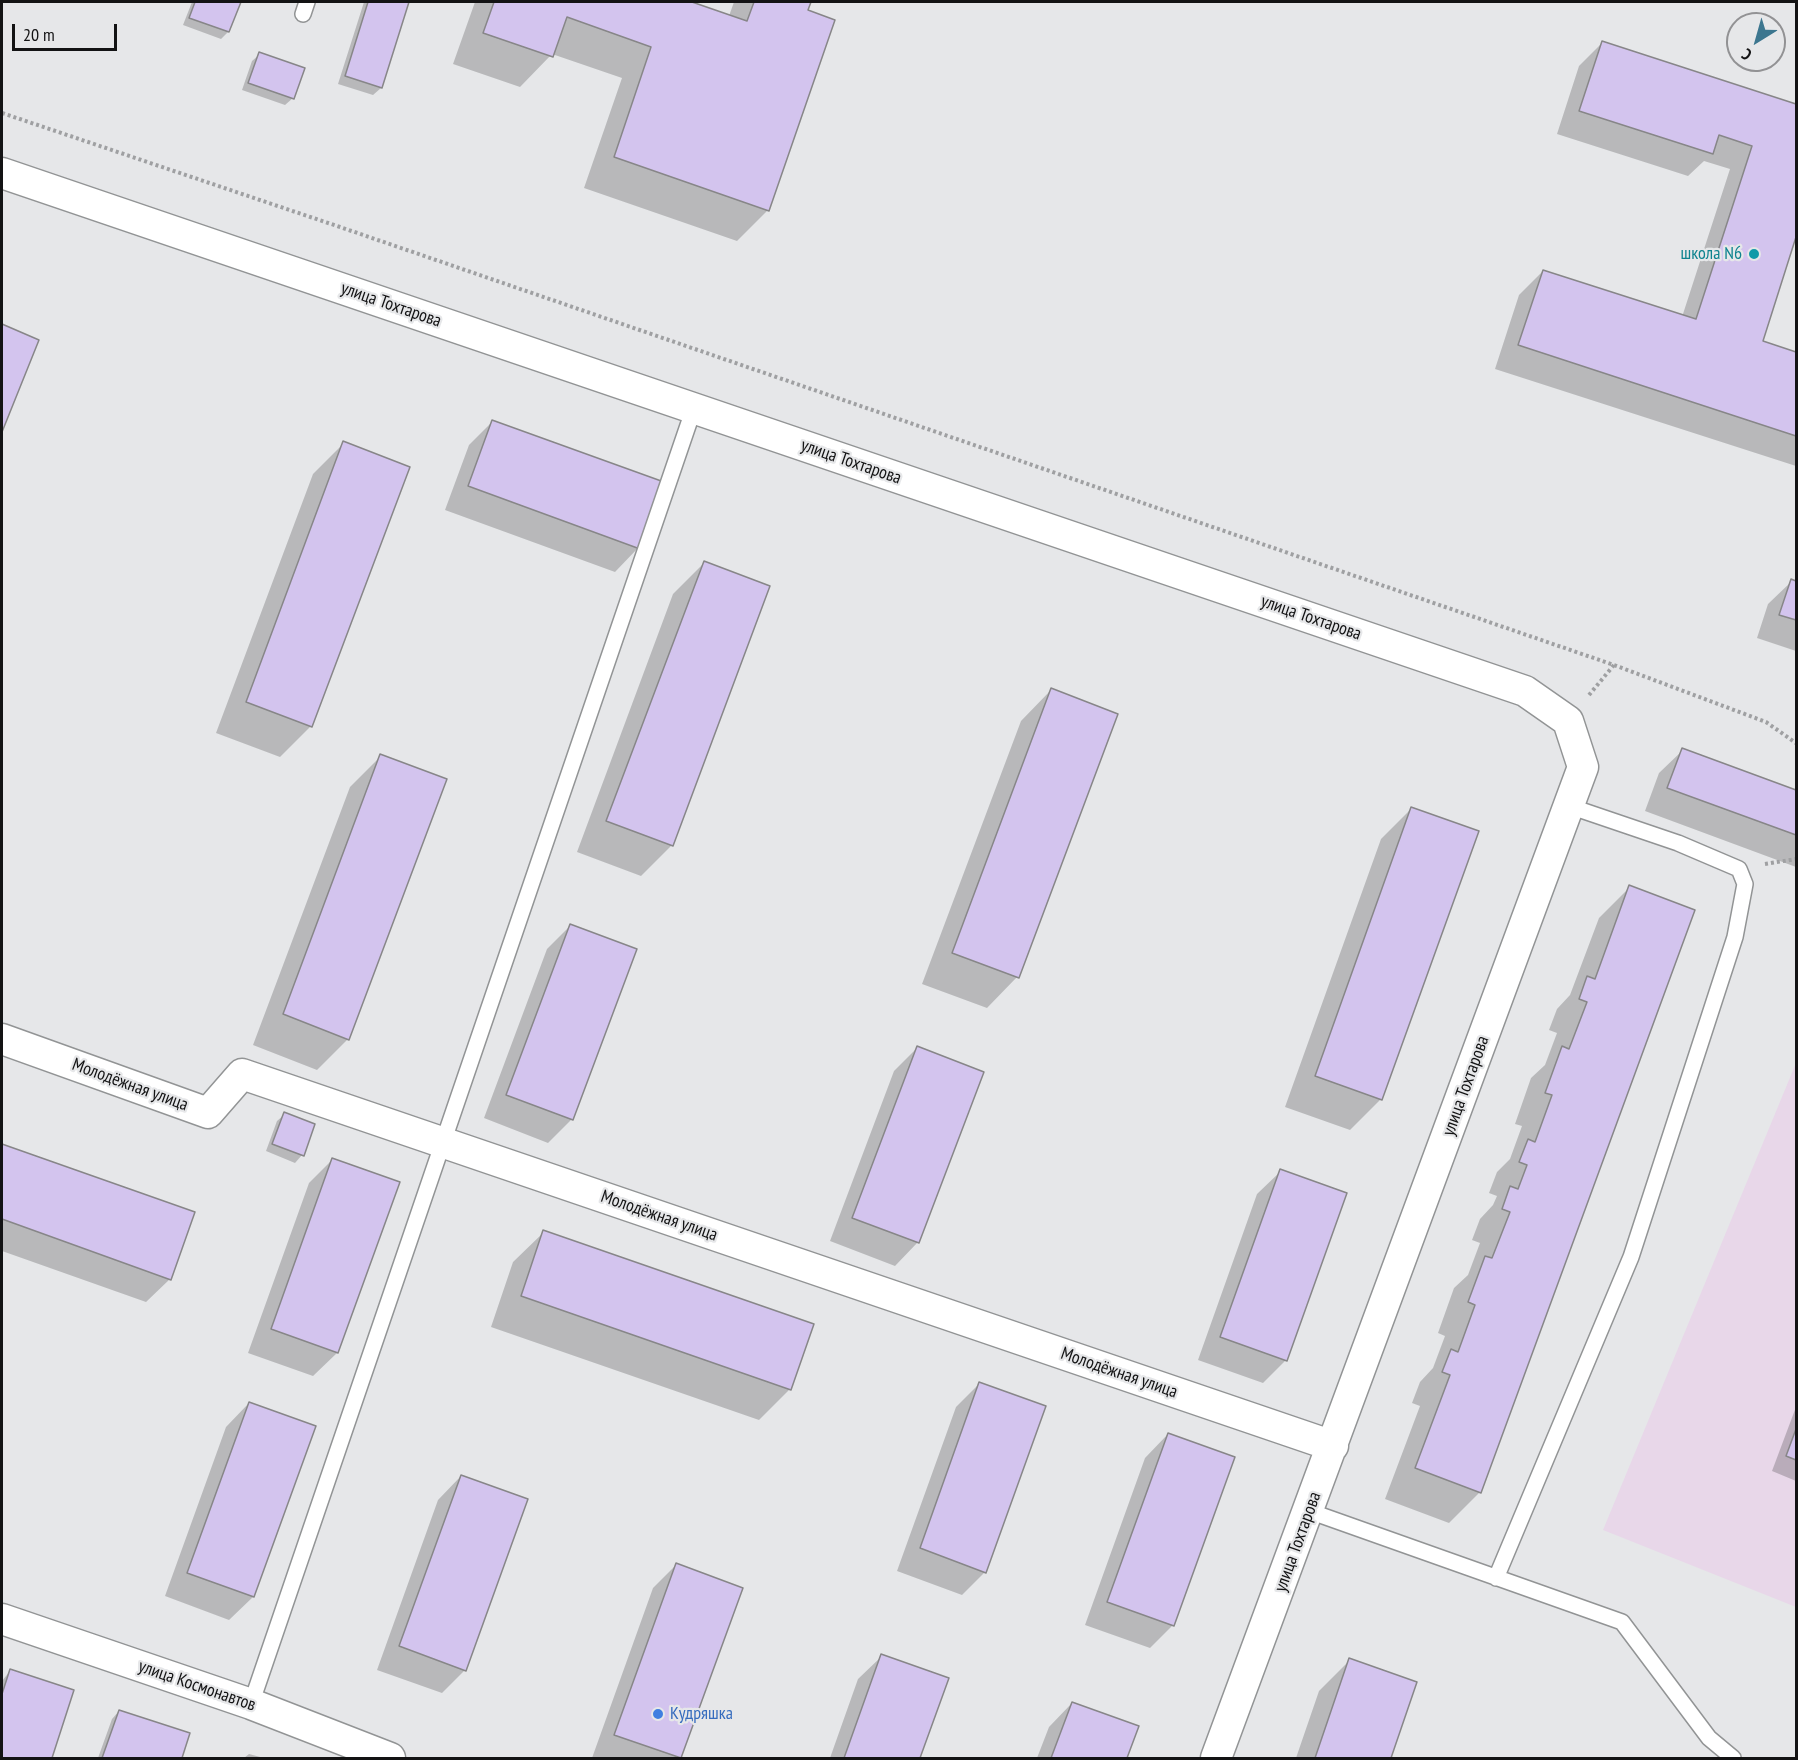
<!DOCTYPE html>
<html>
<head>
<meta charset="utf-8">
<style>
  body { margin:0 }
  #map { position:relative; width:1798px; height:1760px; overflow:hidden; background:#e6e7e9; font-family:"PT Sans Narrow",sans-serif }
  canvas { display:block }
  .frame { position:absolute; inset:0; border:3px solid #131314; pointer-events:none }
  .north { position:absolute; left:1726px; top:12px; width:60px; height:60px; box-sizing:border-box; background:#e6e7e9; border:2px solid #929294; border-radius:50%; rotate:217deg; font-size:16px; font-weight:700; line-height:24px; text-align:center; color:#131314 }
  .north::after { content:''; display:block; margin:auto; width:21px; height:27px; background:#3c768f; clip-path:polygon(50% 0,100% 100%,50% 72%,0 100%) }
  .scale { position:absolute; left:12px; top:24px; width:105px; height:27px; box-sizing:border-box; border:3px solid #131314; border-top:0; padding-left:8px; font-size:18px; line-height:21px; white-space:nowrap; color:#131314; -webkit-text-stroke:4px #e6e7e9; paint-order:stroke }
</style>
</head>
<body>
<div id="map">
<canvas width="1798" height="1760"></canvas>
<div class="frame"></div>
<div class="north">С</div>
<div class="scale">20 m</div>
</div>
<script>
const ctx = document.querySelector('canvas').getContext('2d');
ctx.lineJoin = 'round';
function fillPath(path, color) {
  ctx.fillStyle = color;
  ctx.fill(path, 'evenodd');
}
function stroke(path, color, width, dash) {
  ctx.strokeStyle = color;
  ctx.lineWidth = width;
  ctx.lineCap = dash ? 'butt' : 'round';
  ctx.setLineDash(dash || []);
  ctx.stroke(path);
}
function write(font, color, halo, rows, align = 'center') {
  ctx.font = font + ' "PT Sans Narrow",sans-serif';
  ctx.lineWidth = 4.5;
  ctx.setLineDash([]);
  ctx.textBaseline = 'middle';
  ctx.strokeStyle = halo;
  ctx.fillStyle = color;
  for (const [text, x, y, turn = 0] of rows) {
    ctx.save();
    ctx.translate(x, y);
    ctx.rotate((+turn || 0) * Math.PI / 180);
    ctx.textAlign = isNaN(turn) ? turn : align;
    if (halo) ctx.strokeText(text, 0, 0);
    ctx.fillText(text, 0, 0);
    ctx.restore();
  }
}
fillPath(new Path2D(`
  M1796,1063V1607L1603,1530Z`), '#e8d7e9');
fillPath(new Path2D(`
  M192,2H239L228,32L221,39L183,25Z
  M364,2H407L381,88L373,95L338,84Z
  M475,2H688L729,16L734,2H809L768,210L737,241L584,188L622,78L552,54L520,87L453,64Z
  M1602,43L1796,105V232L1761,342L1796,353V466L1495,369L1519,295L1543,271L1682,317L1730,169L1704,161L1688,176L1557,134L1579,66Z
  M260,54L293,98L285,105L242,90L252,61Z
  M2,326L37,341L2,428Z
  M492,422L638,548L615,572L445,510L469,445Z
  M344,443L311,726L280,757L216,733L313,474Z
  M704,563L672,845L641,876L577,852L673,594Z
  M1792,581L1796,583V651L1757,638L1768,604Z
  M1051,690L1017,977L987,1008L922,984L1021,721Z
  M1683,750L1796,792V867L1645,811L1659,773Z
  M381,756L348,1039L317,1070L253,1045L350,787Z
  M1412,808L1381,1099L1350,1130L1285,1107L1381,839Z
  M1630,887L1480,1492L1449,1523L1385,1499L1420,1406L1412,1403L1420,1382L1433,1368L1445,1336L1438,1333L1454,1288L1468,1275L1480,1243L1472,1240L1480,1219L1493,1205L1497,1196L1489,1193L1497,1172L1510,1159L1522,1126L1515,1124L1531,1078L1545,1065L1557,1033L1549,1030L1557,1009L1570,995L1599,918Z
  M571,925L572,1119L548,1143L484,1118L547,949Z
  M917,1048L918,1242L895,1266L830,1241L894,1071Z
  M285,1114L302,1155L295,1163L266,1151L277,1121Z
  M2,1145L193,1213L170,1279L146,1302L2,1251Z
  M333,1159L337,1353L313,1376L248,1353L309,1183Z
  M1281,1171L1286,1360L1263,1383L1198,1360L1257,1194Z
  M544,1232L790,1389L759,1420L491,1327L513,1262Z
  M979,1384L985,1572L962,1595L897,1571L956,1407Z
  M249,1403L314,1426L253,1597L229,1620L165,1596L226,1427Z
  M1796,1407V1481L1772,1471Z
  M1168,1434L1173,1625L1150,1648L1085,1625L1145,1458Z
  M461,1476L465,1670L442,1693L377,1670L438,1500Z
  M676,1565L741,1589L680,1758H592L653,1588Z
  M882,1656L947,1679L918,1758H830L858,1679Z
  M1350,1660L1415,1683L1389,1758H1296L1319,1691Z
  M10,1671L73,1691L50,1758H2V1681Z
  M1072,1703L1137,1727L1126,1758H1037L1049,1727Z
  M119,1711L188,1734L180,1758H98L112,1719Z
  M249,1754L264,1758H244Z`), '#0003');
const building = new Path2D(`
  M195,2H241L229,32L189,18Z
  M368,2H409L382,88L345,76Z
  M494,2H692L747,21L754,2H811L808,10L835,20L769,211L614,157L651,47L567,17L553,57L483,33Z
  M1602,41L1796,104V237L1763,341L1796,352V436L1518,345L1543,270L1696,319L1752,146L1719,135L1713,154L1579,111Z
  M259,52L305,68L294,99L248,83Z
  M2,324L39,340L2,432Z
  M492,420L664,482L640,549L468,486Z
  M343,441L410,467L312,727L246,702Z
  M704,561L770,586L673,846L606,821Z
  M1791,579L1796,581V620L1779,615Z
  M1051,688L1118,714L1019,978L952,953Z
  M1682,748L1796,790V835L1667,788Z
  M380,754L447,779L349,1040L283,1014Z
  M1411,807L1479,831L1382,1100L1315,1076Z
  M1629,885L1695,910L1481,1493L1415,1468L1450,1375L1442,1372L1451,1349L1458,1352L1475,1305L1468,1302L1485,1256L1492,1258L1510,1212L1502,1209L1510,1186L1518,1189L1527,1165L1519,1162L1528,1139L1535,1142L1552,1095L1545,1093L1562,1046L1569,1049L1587,1002L1579,999L1587,976L1595,979Z
  M570,924L637,949L573,1120L506,1095Z
  M917,1046L984,1072L919,1243L852,1218Z
  M284,1112L315,1124L304,1156L272,1144Z
  M2,1144L195,1212L171,1280L2,1219Z
  M332,1158L400,1182L338,1353L271,1329Z
  M1280,1169L1347,1193L1287,1361L1220,1337Z
  M543,1230L814,1324L791,1390L521,1296Z
  M979,1382L1046,1406L986,1573L920,1548Z
  M249,1402L316,1426L254,1597L187,1573Z
  M1796,1429V1460L1786,1456Z
  M1168,1433L1235,1457L1174,1626L1107,1602Z
  M461,1475L528,1499L466,1671L399,1646Z
  M676,1563L743,1588L681,1758L614,1735Z
  M881,1654L949,1678L920,1758H844Z
  M1349,1658L1417,1682L1391,1758H1315Z
  M10,1669L74,1690L52,1758H2V1694Z
  M1072,1702L1139,1726L1127,1758H1051Z
  M119,1710L190,1733L182,1758H102Z`);
fillPath(building, '#d3c4ee');
stroke(building, '#878688', 1.5);
const lane = new Path2D(`
  M303,14L307,2
  M1309,1511L1622,1622L1709,1738L1733,1758
  M1496,1578L1631,1257L1735,937L1745,884L1739,869L1678,843L1569,806
  M251,1704L694,408`);
const street = new Path2D(`
  M2,173L1525,691L1568,721L1583,767L1216,1758
  M2,1039L208,1113L242,1074L1333,1446
  M2,1619L251,1704L390,1758`);
stroke(lane, '#929495', 18);
stroke(street, '#929495', 33);
stroke(new Path2D(`
  M2,113L340,227L1614,665L1766,722L1796,743
  M1589,695L1614,665
  M1765,864L1796,859`), '#9fa0a2', 4, [3, 3]);
stroke(lane, '#fff', 15);
stroke(street, '#fff', 30);
for (const [x, y, r, color] of [
  [1754,254,6,"#0f9aa8"],
  [658,1714,6,"#3f7fe0"]
]) {
  const dot = new Path2D();
  dot.arc(x, y, r, 0, 2 * Math.PI);
  ctx.fillStyle = color;
  ctx.fill(dot);
  stroke(dot, '#e6e7e9', 2);
}
write('18px', '#0d838f', '#e6e7e9', [
  ["школа N6",1742,254]
], 'right');
write('18px', '#131314', '#e6e7e9', [
  ["улица Тохтарова",391,305,19],
  ["улица Тохтарова",851,462,19],
  ["улица Тохтарова",1311,618,19],
  ["Молодёжная улица",130,1085,20],
  ["улица Тохтарова",1466,1086,-70],
  ["Молодёжная улица",659,1216,19],
  ["Молодёжная улица",1119,1373,19],
  ["улица Тохтарова",1298,1542,-70],
  ["улица Космонавтов",197,1686,19]
]);
write('18px', '#366cbe', '#e6e7e9', [
  ["Кудряшка",670,1714]
], 'left');
</script>
</body>
</html>
